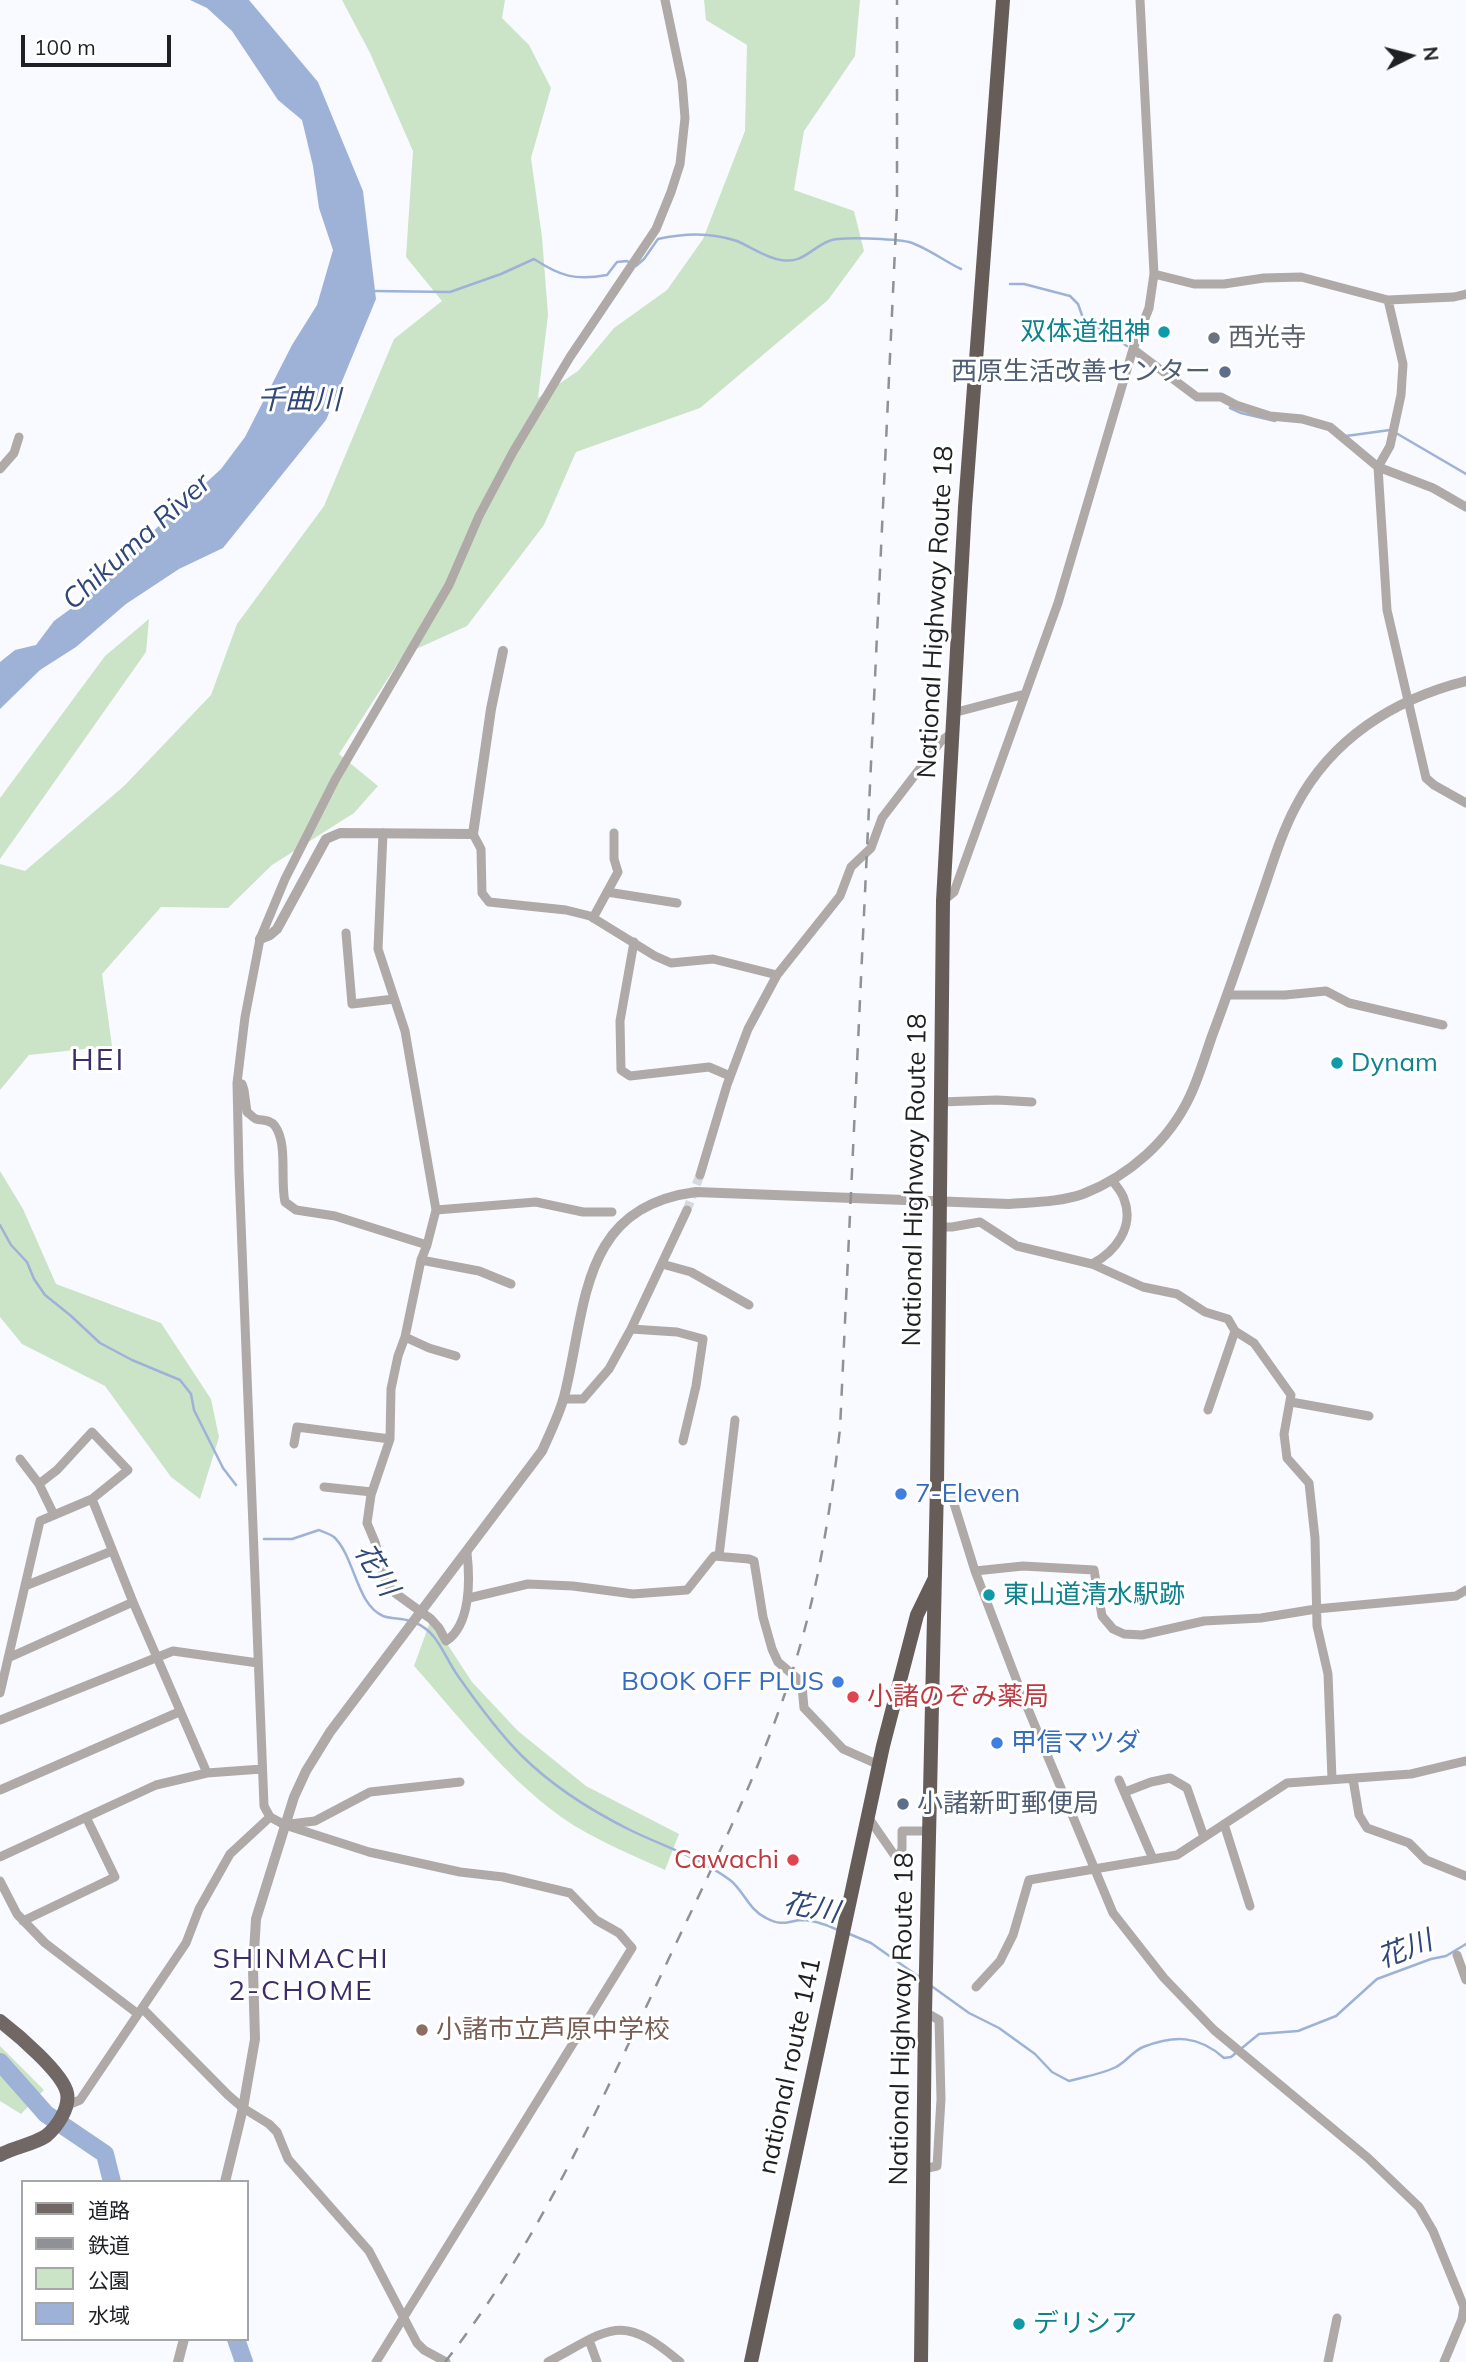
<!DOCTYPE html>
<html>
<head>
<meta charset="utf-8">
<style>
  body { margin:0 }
  #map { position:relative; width:1466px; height:2362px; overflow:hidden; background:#f8faff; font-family:Mulish,"Noto Sans JP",sans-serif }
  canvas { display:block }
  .legend { position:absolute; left:21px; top:2180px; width:228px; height:161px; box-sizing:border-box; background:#fff; border:2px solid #a5a6a7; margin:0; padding:9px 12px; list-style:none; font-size:21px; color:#1e2024 }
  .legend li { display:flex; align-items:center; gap:14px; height:35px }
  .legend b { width:35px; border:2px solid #a5a6a7 }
  .north { position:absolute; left:1375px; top:21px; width:70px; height:70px; -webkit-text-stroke:5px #fff; paint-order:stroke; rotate:84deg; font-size:19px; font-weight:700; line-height:28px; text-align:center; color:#1e2024 }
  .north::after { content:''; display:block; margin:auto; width:24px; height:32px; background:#1e2024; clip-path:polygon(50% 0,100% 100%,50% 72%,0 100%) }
  .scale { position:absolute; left:21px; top:35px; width:150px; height:32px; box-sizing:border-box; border:4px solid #1e2024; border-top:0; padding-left:9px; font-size:21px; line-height:24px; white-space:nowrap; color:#1e2024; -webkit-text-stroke:5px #fff; paint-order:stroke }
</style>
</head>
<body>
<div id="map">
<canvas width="1466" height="2362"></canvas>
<ul class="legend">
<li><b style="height:9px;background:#716764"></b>道路</li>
<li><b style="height:9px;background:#8f9196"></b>鉄道</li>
<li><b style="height:19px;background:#cbe4c7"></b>公園</li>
<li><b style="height:19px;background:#9eb2d8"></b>水域</li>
</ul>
<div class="north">N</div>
<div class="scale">100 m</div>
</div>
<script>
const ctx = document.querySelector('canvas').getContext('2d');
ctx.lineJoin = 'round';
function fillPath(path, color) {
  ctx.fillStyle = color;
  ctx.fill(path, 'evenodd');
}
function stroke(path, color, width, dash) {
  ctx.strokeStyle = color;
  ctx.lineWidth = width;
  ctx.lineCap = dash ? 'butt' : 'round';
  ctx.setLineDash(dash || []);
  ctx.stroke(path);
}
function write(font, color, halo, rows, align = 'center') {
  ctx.font = font + ' Mulish,"Noto Sans JP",sans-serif';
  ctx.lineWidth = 6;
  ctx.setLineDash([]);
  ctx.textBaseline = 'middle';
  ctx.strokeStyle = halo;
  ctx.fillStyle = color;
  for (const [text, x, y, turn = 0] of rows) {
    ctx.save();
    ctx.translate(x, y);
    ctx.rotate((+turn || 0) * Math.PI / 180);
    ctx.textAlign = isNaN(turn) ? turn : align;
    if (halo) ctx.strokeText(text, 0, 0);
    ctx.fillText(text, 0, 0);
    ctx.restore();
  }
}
fillPath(new Path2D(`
  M342,0H505L502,18L529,45L551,88L531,158L542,237L548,315L538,398L578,371L614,328L667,290L703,239L745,131L747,45L706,20L704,0H860L855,56L804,131L794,190L854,211L864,251L828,300L700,408L576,452L544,525L467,626L403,655L339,754L378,786L354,813L272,865L228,908L161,907L102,974L112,1046L29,1055L0,1090V864L25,871L124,786L211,695L237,624L324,506L394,339L442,301L406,257L413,151L370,53Z
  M149,619L146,652L0,859V798L105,656Z
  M0,1171L23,1209L56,1284L161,1323L211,1399L219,1437L200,1499L171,1477L105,1386L22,1344L0,1317Z
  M431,1619L472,1682L518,1731L586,1786L679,1834L665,1870C639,1858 612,1847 587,1833C519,1796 465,1723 414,1666Z
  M0,2046L44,2090L21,2114L0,2101Z`), '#cbe4c7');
fillPath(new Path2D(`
  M190,0H249L318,82L363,191L376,299L326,420L223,548L179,569L126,604L76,647L40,670L0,709V662L15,650L36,645L54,621L84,599L149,535L221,469L245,437L292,345L317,305L333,250L319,208L313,166L302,120L278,100L232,31L207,8Z`), '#9eb2d8');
stroke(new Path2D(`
  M1010,284H1024L1070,296L1078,304L1083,318L1127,346
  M374,291L450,292L501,274L534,259C560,276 575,281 607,275L617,262L627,261L636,266L644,259L658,239C684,233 711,232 737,241C751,247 766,258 781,260C803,264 811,248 829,241C840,236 895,239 909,242C924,246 946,262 961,269
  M1230,408L1241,413L1275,421
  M1396,433L1466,474
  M1346,436L1390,430
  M0,1225L11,1245L27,1262L34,1279L45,1295L70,1315L100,1343L132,1360L180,1380L191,1394L194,1410L223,1468L236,1485
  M264,1539H292L319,1530C323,1532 330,1534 334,1537C355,1557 356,1604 383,1616C391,1619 402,1618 410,1621
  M416,1623C439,1633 444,1657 458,1676C477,1703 498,1732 521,1755C551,1785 592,1811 630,1830C663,1846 700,1858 730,1880C744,1891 749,1910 766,1918C783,1927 787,1921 802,1920C814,1920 827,1925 838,1930
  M847,1933L871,1943L922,1979
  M930,1985L969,2013L999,2028L1035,2054L1052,2072L1069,2081C1084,2077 1102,2074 1116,2067C1126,2062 1133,2051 1143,2047C1175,2035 1198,2035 1224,2058L1231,2057L1259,2034L1298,2031L1336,2016L1377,1979L1431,1959L1446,1956L1466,1944`), '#9eb2d8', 2.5);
stroke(new Path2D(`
  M0,2062L46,2114L105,2154L112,2182
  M236,2339L244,2362`), '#9eb2d8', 18);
stroke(new Path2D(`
  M687,1210L700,1175`), '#d7d9de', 9, [9, 4.5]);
stroke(new Path2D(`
  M1154,274L1194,284H1224L1264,278L1301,277L1388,300L1454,297L1466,294
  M1388,300L1403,364L1401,395L1390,446L1378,467L1387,610L1426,778L1434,785L1466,803
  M1133,349L1197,397H1221L1236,405L1270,416L1302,419L1330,427L1378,467L1433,488L1466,507
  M0,469L14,453L19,437
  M953,713L1025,694
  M383,833L378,949L405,1031L436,1210L427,1245L421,1260L405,1337L398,1356L391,1389L390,1439L371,1495L367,1523L375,1542L386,1583L395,1593L431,1619L439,1628L446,1641C471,1625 470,1579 467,1553
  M473,834L481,849L482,893L489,902L566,910L590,916L655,956L671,963L713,959L777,975
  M607,892L677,903
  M943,901L954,892L1058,603L1133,349L1149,308L1154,274L1140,0
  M593,918L618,872L614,859V833
  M346,933L352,1004L394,999
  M634,942L620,1021L621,1070L630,1076L709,1067L730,1076
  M1227,995H1285L1326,991L1349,1003L1443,1025
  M237,1083L242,1084L244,1090L247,1112C250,1114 252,1117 256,1119C263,1121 270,1119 275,1126C288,1144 280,1180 285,1202L296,1210L335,1216L427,1245
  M940,1102L997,1100L1032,1102
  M700,1175L727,1085L748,1029L777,975L840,896L851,867L871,848L882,818L941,741L953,732
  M436,1210L536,1202L583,1212H612
  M938,1227H952L980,1222L1017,1246L1092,1264L1143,1287L1177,1294L1205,1312L1228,1319L1235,1331L1254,1343L1291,1395L1284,1434L1287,1458L1309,1483L1315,1538L1317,1626L1328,1674L1332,1779
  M421,1260L479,1271L511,1284
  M662,1264L691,1272L749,1305
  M1092,1264C1115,1252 1135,1227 1124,1199C1122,1192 1116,1186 1112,1180
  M631,1329L677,1332L703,1339L696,1386L683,1441
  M405,1337L429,1348L456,1356
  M563,1399H583L609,1369L631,1329L687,1210
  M1291,1402L1369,1416
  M1208,1410L1235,1331
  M294,1444L297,1427L390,1439
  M20,1459L39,1484L54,1515
  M937,1485L946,1488L951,1494L975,1571L1023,1697L1113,1913L1164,1978L1214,2030L1368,2158L1419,2207L1433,2231L1464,2307L1462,2319L1444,2362
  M324,1487L372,1492
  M92,1499L133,1602L207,1773
  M719,1556L735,1420
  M975,1571L1023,1566L1094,1570L1102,1616L1113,1629L1124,1634L1142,1635L1204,1621L1261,1618L1316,1609L1456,1596L1466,1590
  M25,1586L112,1551
  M469,1598L528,1584L573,1586L633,1594L687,1590L714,1556L749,1559L754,1561L763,1617L772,1649L778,1662L798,1679L802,1686L804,1708L843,1749L879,1765
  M8,1658L133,1602
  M0,1693L40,1521L92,1499L128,1470L92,1432L57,1470L39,1484
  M0,1720L173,1651L258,1663
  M1353,1779L1359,1815L1367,1828L1409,1843L1426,1860L1466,1876
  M1119,1780L1153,1859
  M0,1790L179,1712
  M1125,1792L1151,1782L1170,1778L1187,1788L1204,1837
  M868,1817L895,1856L899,1855L902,1849V1831H930
  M290,1824L315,1821L370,1792L460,1782
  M1224,1824L1250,1906
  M0,1857L156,1785L207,1773L262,1769
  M0,1881L17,1914L45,1943L138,2014
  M23,1921L115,1877L86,1817
  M1457,1955L1466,1980
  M976,1987L1000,1961L1013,1935L1029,1880L1177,1855L1287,1783L1411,1774L1466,1761
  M143,2009L228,2095L243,2108L269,2124L277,2132L288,2159L369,2251L417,2343L424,2350L446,2362
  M68,2105L80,2100L186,1943L199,1909L230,1854L270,1817
  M923,2169L937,2166L941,2099L939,2020L925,2012
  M589,2340L597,2362
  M376,2362L632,1948L619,1933L596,1920L570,1893L503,1877L460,1872L369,1852L285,1825L270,1817L264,1806L239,1172L237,1083L245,1017L260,939L285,879L335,780L449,585L479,516L513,452L570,357L656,229L671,192L680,164L685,118L682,81L665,0
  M548,2362C610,2329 620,2311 680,2362
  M1328,2362L1337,2318`), '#afa9a8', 9);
stroke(new Path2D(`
  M260,939L270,935L277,929L326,839L340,833L473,834L491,709L503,651
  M225,2182L243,2108L255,2039L253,1969L256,1919L294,1797L306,1771L330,1732L542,1451C550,1433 559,1415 564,1397C587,1307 579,1207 696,1192L1009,1204C1034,1202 1060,1202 1083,1194C1129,1176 1169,1141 1190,1096C1199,1077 1205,1056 1212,1036C1229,991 1244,946 1260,900C1271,869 1280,836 1296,806C1331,739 1394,699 1466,681
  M178,2362L184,2339`), '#afa9a8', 10);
stroke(new Path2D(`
  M0,2021C17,2034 63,2073 67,2093C70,2108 57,2127 46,2136C32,2145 14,2147 0,2155`), '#716764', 14);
stroke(new Path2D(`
  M751,2362L883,1746L917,1615L934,1580
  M921,2362L925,2012L937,1485L943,901L965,507L1003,0`), '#665c58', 14);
stroke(new Path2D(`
  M445,2362C531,2253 589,2127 648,2003C701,1888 762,1774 798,1653C820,1579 831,1505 840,1429L897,206V0`), '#8f9196', 2.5, [12, 12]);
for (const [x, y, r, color] of [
  [1164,332,7,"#0f9aa8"],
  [1214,338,7,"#6b7280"],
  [1225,372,7,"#5c6f8a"],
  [1337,1063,7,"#0f9aa8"],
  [901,1494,7,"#3f7fe0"],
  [989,1595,7,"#0f9aa8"],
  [838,1682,7,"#3f7fe0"],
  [853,1697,7,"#e0444e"],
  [997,1743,7,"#3f7fe0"],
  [903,1804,7,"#5c6f8a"],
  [793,1860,7,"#e0444e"],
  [422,2030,7,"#8d6e63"],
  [1019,2324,7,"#0f9aa8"]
]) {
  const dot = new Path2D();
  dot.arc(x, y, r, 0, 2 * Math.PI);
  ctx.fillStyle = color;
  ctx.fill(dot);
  stroke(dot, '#fff', 2.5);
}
write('26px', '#0d838f', '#fff', [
  ["双体道祖神",1150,332,"right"],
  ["Dynam",1351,1063],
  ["東山道清水駅跡",1003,1595],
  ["デリシア",1033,2324]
], 'left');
write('26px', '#5b616d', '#fff', [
  ["西光寺",1228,338]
], 'left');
write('26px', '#4e5e75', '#fff', [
  ["西原生活改善センター",1211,372],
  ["小諸新町郵便局",917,1804,"left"]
], 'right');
write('26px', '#1e2024', '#fff', [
  ["National Highway Route 18",936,612,-87],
  ["National Highway Route 18",915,1180,-89],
  ["National Highway Route 18",902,2019,-89],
  ["national route 141",790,2066,-78]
]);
write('26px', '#366cbe', '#fff', [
  ["7-Eleven",915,1494],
  ["BOOK OFF PLUS",824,1682,"right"],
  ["甲信マツダ",1011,1743]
], 'left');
write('26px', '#be3a42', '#fff', [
  ["小諸のぞみ薬局",867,1697],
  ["Cawachi",779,1860,"right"]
], 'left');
write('26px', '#785e54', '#fff', [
  ["小諸市立芦原中学校",436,2030]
], 'left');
write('italic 28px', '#2f4879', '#fff', [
  ["千曲川",299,401],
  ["Chikuma River",137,542,-42],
  ["花川",376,1570,58],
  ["花川",811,1908,11],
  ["花川",1405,1950,-21]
]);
ctx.letterSpacing = '2px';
write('28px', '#3c2d68', '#fff', [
  ["SHINMACHI",301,1960],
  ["2-CHOME",301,1992]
]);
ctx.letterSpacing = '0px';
ctx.letterSpacing = '2px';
write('30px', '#3c2d68', '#fff', [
  ["HEI",98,1061]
]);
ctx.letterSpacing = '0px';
</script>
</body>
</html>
